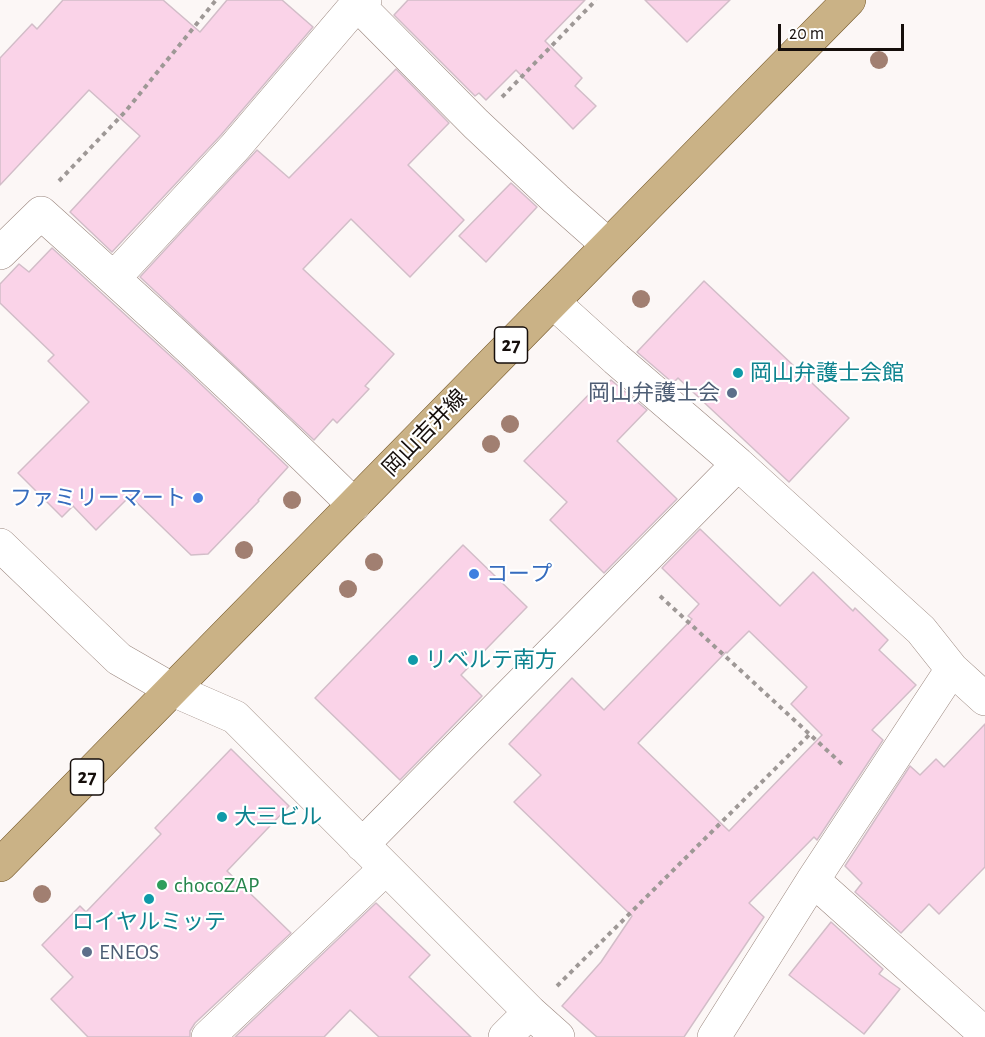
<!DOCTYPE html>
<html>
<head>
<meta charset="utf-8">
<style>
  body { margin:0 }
  #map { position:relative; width:985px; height:1037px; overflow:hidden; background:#fcf7f6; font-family:"Alegreya Sans",sans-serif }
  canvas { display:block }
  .scale { position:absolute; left:778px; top:24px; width:126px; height:27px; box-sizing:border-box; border:3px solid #150e0b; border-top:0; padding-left:8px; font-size:18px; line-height:21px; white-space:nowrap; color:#150e0b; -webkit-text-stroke:4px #fff; paint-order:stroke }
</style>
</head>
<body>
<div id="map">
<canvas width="985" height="1037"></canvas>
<div class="scale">20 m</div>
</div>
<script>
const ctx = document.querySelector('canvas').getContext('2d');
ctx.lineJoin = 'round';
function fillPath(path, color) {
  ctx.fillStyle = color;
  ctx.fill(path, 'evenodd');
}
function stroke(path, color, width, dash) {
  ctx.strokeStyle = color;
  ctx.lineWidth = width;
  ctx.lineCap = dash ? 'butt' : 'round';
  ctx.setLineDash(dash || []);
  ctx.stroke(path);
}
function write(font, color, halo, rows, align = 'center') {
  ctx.font = font + ' "Alegreya Sans","Noto Sans JP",sans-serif';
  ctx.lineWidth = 4.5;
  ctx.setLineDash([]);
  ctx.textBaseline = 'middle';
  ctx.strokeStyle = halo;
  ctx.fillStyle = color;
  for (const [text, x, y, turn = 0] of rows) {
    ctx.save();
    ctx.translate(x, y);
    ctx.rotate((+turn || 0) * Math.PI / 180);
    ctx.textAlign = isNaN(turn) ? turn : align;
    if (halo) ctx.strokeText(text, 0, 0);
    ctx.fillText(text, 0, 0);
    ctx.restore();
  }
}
const building = new Path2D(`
  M63,0H163L200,32L227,0H282L313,27L221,135L112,252L70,212L140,136L89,90L0,185V58L32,24L37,29Z
  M408,0H585L545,41L582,78L575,86L596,106L573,129L516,70L486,100L479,93L475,96L394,15Z
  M645,0H730L687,42Z
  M396,69L449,123L408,165L464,220L410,277L351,219L303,269L394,354L365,386L369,389L337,423L333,419L314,440L140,277L257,150L289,178Z
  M511,183L537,207L486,262L459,236Z
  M52,248L187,371L288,467L258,500L259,501L208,554L191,555L130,496L96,530L73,506L62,517L18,473L89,402L48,361L54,355L0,303V284L19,264L29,272Z
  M704,281L849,418L789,482L678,378L673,383L637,352Z
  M611,380L647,410L617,441L677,499L604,573L550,520L567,502L524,461L600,383L604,387Z
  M700,529L780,606L813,572L853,611L855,608L888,640L879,650L916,685L872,730L883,740L817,840L814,837L749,903L764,917L684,1037H597L562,1006L601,962L632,916L514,802L541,775L509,744L572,678L604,710L692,619L688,616L699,604L662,568ZM749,631L807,687L791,704L822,735L729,831L638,743L726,652L727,653Z
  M463,545L527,607L461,675L482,696L400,780L315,698Z
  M985,724V867L939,914L929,904L901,933L855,892L862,883L845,866L910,766L920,775L936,759L944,767Z
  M231,749L289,806L227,871L291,933L195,1023L190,1031V1037H88L51,999L73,977L42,945L80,906L86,912L161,834L155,828Z
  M376,903L430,955L409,977L471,1037H379L350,1010L324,1037H235Z
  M831,922L883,969L879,974L900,989L864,1034L789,975Z`);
fillPath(building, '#fad3e8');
stroke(building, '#d2bdc8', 1.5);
const minor = new Path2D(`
  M359,6L476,124L556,199L608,245
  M0,253L41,213C147,308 253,405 354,505
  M114,278L235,147L351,11L365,0
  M553,302L616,359L738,464L921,630L952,669L985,699
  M173,690L235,717L530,1012L558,1037
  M362,845L738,464
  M813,880L985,1034
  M208,1037L386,868
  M505,1037L530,1012
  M714,1037L813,880L952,669`);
const tertiary = new Path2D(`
  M0,545L119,659L173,690`);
const primary = new Path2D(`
  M0,865L849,0`);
stroke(minor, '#9a867e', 34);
stroke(tertiary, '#9a867e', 34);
stroke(primary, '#745727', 34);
stroke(new Path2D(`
  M502,97L596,0
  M59,181L125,112L216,0
  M660,596L844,766
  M557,986L809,735`), '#9e9896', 4, [4.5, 4.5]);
stroke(minor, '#fff', 33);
stroke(tertiary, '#fff', 33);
stroke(primary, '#cab286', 33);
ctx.fillStyle = '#a17f71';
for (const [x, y] of [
  [879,60],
  [641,299],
  [510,424],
  [491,444],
  [292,500],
  [244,550],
  [374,562],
  [348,589],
  [42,894]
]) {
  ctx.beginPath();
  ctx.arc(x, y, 9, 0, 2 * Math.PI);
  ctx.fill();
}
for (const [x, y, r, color] of [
  [738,373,6,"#0f9aa8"],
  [732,393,6,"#5c6f8a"],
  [198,498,6,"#3f7fe0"],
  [474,574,6,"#3f7fe0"],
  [413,660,6,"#0f9aa8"],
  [222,817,6,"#0f9aa8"],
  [162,885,6,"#2e9e5b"],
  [149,899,6,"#0f9aa8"],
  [87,952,6,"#5c6f8a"]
]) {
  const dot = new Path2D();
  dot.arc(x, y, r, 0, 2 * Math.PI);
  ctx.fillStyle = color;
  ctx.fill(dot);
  stroke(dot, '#fff', 2);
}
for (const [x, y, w] of [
  [511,345,33],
  [87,777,33]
]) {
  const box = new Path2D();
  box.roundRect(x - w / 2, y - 18, w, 36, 4.5);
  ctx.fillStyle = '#fff';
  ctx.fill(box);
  stroke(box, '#150e0b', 1.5);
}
write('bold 21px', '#150e0b', null, [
  ["27",511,345],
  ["27",87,777]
]);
write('22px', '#0d838f', '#fff', [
  ["岡山弁護士会館",750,373],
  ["リベルテ南方",425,660],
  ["大三ビル",234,817],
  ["ロイヤルミッテ",149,922,"center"]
], 'left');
write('22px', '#4e5e75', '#fff', [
  ["岡山弁護士会",720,393],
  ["ENEOS",99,952,"left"]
], 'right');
write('22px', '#150e0b', '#fff', [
  ["岡山吉井線",425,433,-46]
]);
write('22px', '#366cbe', '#fff', [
  ["ファミリーマート",186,498],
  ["コープ",486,574,"left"]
], 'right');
write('22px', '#27864d', '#fff', [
  ["chocoZAP",174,885]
], 'left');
</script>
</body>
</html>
